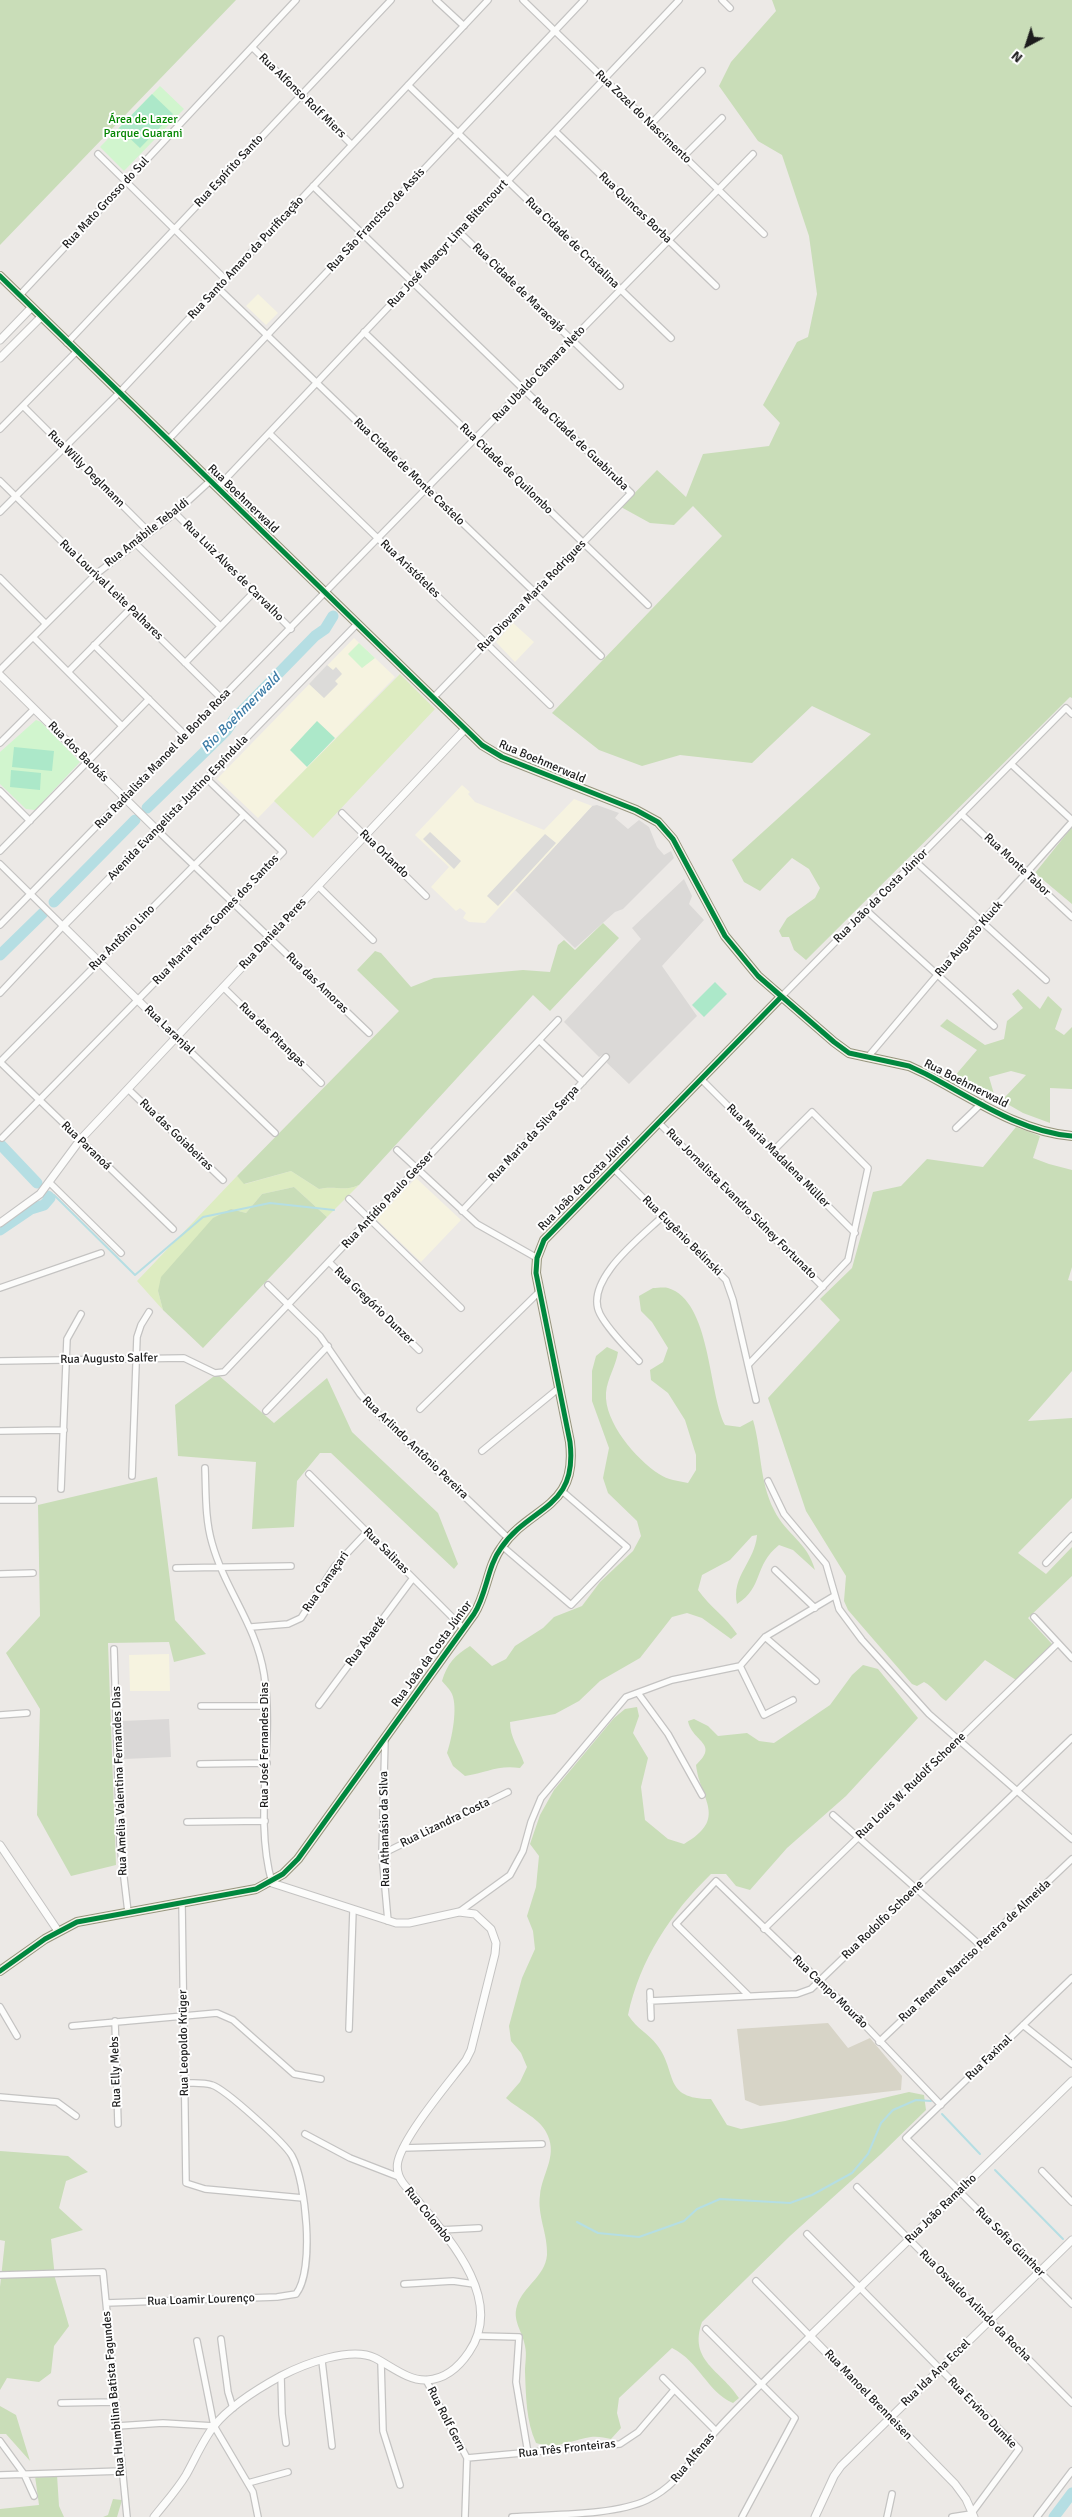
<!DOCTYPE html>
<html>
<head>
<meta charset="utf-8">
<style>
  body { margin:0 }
  #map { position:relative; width:1072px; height:2517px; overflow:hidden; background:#ece9e6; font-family:Signika,sans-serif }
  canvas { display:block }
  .north { position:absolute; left:1002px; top:20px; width:50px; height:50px; -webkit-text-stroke:4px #fff; paint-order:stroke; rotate:220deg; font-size:14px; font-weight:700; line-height:20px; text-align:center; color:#1d1d1d }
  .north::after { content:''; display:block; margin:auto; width:18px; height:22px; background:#1d1d1d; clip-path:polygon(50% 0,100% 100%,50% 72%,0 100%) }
</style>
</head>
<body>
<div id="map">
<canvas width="1072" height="2517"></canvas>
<div class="north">N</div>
</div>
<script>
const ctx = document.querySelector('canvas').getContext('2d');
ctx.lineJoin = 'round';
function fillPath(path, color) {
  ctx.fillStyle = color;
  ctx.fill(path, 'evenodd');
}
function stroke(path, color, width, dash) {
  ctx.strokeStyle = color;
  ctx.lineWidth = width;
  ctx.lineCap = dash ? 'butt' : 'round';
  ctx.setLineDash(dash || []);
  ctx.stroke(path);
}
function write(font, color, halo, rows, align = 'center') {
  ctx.font = font + ' Signika,sans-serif';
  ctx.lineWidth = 4;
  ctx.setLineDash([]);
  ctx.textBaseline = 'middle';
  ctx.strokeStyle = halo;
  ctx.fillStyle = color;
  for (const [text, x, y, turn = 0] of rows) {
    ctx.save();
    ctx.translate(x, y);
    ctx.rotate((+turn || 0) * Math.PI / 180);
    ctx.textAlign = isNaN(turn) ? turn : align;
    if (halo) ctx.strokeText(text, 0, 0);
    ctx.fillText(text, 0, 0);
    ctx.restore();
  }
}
fillPath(new Path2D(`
  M597,805L619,813L615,818L628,829L639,820L649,827L657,847L664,855L671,851L674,858L623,909L615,912L575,948L515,890L592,806Z
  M684,879L692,896L689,904L704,920L662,966L697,1016L629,1084L607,1063L608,1058L604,1054L599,1057L564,1022L641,939L632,928Z`), '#dbd9d7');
fillPath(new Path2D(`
  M258,294L278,313L266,325L246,306Z
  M513,623L534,642L515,662L496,642Z
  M354,638L395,677L258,818L217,779Z
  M462,785L470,792L468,794L475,802L544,830L574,799L592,806L485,923L469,922L463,918L466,913L464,911L460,908L456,911L431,887L449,867L415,835Z
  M416,1178L461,1220L421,1262L376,1219Z
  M169,1654L170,1691H130L129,1655Z`), '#f6f3e0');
fillPath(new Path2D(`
  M169,1719L171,1757L124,1759L122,1721Z`), '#dad8d7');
fillPath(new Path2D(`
  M828,2023L848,2048L870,2038L902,2076L901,2090L760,2106L745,2100L737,2029Z`), '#d7d4c7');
fillPath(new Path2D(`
  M400,674L435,709L313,838L274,801Z
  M291,1171L319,1189C336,1185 342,1192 359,1185L327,1217L294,1187L262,1194L246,1213L231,1209L158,1291L163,1310L137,1281L237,1176L245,1184Z`), '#ddecc1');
fillPath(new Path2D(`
  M0,0H236L0,245Z
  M772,0H1072V698L1070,697L806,960L794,950L789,937H782L779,931L787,918L815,898L820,888L809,869L792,858L760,891L744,882L732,860L871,734L812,706L752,763L680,755L642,766L599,750L552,713L722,536L693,506L674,525L650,523L621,507L657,470L686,497L703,454L769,446L780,423L763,405L797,342L808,337L817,294L809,236L782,155L758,141L719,86L731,62L776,11Z
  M1072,827V904L1035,873Z
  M603,923L619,938L550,1011L533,995L359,1185C342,1192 336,1185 319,1189L291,1171L244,1184L237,1176L399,1011L357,970L375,951L381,953L411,987L434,978L523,970L550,972L558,945L564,940L575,950Z
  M1018,989L1040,1009L1048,996L1062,1009L1055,1029L1064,1035L1072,1027V1089L1050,1088V1123L1023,1113L1004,1102L1005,1097L1026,1075L1011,1071L989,1077L994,1094L990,1097L953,1078L977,1050L940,1026L947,1019L985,1045L1004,1039L1007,1021L1023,1008L1012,994Z
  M1016,1127L1040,1136L1033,1158L1049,1164L1072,1170V1267L1068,1280L1072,1281V1371L1028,1421L1072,1418V1498L1018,1553L1046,1574L1072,1547V1576L1028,1618L1052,1644L1016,1680L985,1660L946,1701C938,1696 934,1687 924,1682L917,1686L912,1684L848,1610L844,1601L846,1576L806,1511L768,1398L840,1320L820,1299L852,1268L873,1192L901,1186L927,1159L983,1167Z
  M294,1187L327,1217L203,1348L163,1310L158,1291L161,1277L213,1218L231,1209L246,1213L262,1194Z
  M653,1288C657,1288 664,1287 668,1288C711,1301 708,1392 725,1425L740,1427L753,1420C762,1451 759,1480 774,1510C787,1536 807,1541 815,1570L793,1550L779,1545C753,1566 764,1587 737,1604C731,1576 755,1562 757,1535L752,1536L730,1560L702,1575L698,1590C710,1607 726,1617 737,1634L731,1639L702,1618L687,1613L672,1617L640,1658L600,1681L579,1701L555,1714L510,1722C510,1738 519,1748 524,1763L520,1768C496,1765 487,1773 465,1776L453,1766L447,1753C452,1738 458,1708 452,1694C450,1689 445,1685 442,1681C447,1664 455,1655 470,1646L492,1666L506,1659L515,1646L543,1628L554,1617L582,1606L600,1582L633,1551L641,1536L637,1521L608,1493L603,1478L609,1448L592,1401V1371L596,1356L607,1347L618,1352C616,1366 607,1379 606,1393C604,1422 636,1459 659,1474C668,1480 678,1481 688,1483L696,1470V1455L685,1420L668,1393L651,1380L650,1370L663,1362L668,1348L652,1322L641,1311L639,1296Z
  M217,1374L274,1423L327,1378L352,1432L438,1513L458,1564L454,1569L331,1453H320L297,1481L294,1527L252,1529L256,1462L178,1456L175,1405Z
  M157,1477L175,1620L206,1654L174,1662L169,1642L108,1643L116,1865L71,1876L37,1815L40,1709L6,1653L40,1616L38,1505Z
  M863,1665L878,1669L918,1718L846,1796L787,1848L750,1890L736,1886L726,1874H711C671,1913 640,1959 628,2015C638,2030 647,2032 657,2045C678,2072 662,2099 711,2099L727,2125L741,2129L785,2121L909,2092L924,2095L926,2110L881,2154L790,2236L702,2322C688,2361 721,2370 739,2398L733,2403C707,2392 700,2362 672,2348L619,2398L617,2413L621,2428L611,2439C605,2438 598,2436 591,2437C571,2440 556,2450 536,2443C526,2421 526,2396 525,2372C525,2363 527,2355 525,2346C523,2332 512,2321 517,2306C523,2286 545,2277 547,2255C548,2234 537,2215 540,2195C542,2174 557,2157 548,2136C542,2119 519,2110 506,2098L520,2082L527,2067L521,2053L511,2041L509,2026L522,1978L535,1949L533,1931L527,1916L536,1887L539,1856L530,1844L540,1815L554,1790L614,1718L625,1709L637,1707L639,1716L633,1733L648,1758L641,1787L645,1820L668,1839L684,1844C729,1818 700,1800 696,1765C720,1743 692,1742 688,1721L694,1719L708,1726L718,1736L747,1733L759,1741L774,1743L830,1705L852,1675Z
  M0,2151L68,2156L88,2172L66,2181L59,2208L83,2230L51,2239L55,2278L69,2326L54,2346L51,2373L39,2382L7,2378L0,2390V2287L5,2241L0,2240Z
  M0,2406L16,2415L30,2461L6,2434H0Z
  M57,2475L59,2506L64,2517H0V2509L39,2505L35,2476Z
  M113,2499L122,2500L117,2517H103L108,2515Z`), '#c9ddb8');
fillPath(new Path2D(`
  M160,86L184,109L124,171L100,147Z
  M359,643L375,658L362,668L348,654Z
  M36,720L41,722L80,762L35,810L26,809L0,784V752Z`), '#d1f5ce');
fillPath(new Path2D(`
  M152,94L173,114L140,148L119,128Z
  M317,721L335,738L307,767L290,750Z
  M14,747L54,751L52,771L12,767Z
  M11,770L41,773L40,790L10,787Z
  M715,982L727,994L704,1017L692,1005Z`), '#ace8c9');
fillPath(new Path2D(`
  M327,665L333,670L336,667L342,674L335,681L338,684L324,698L309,684Z
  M430,832L461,861L454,869L423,839Z
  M545,834L556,843L498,906L487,896Z`), '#dcdbd9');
stroke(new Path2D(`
  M50,1198L54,1195L135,1275L203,1217L270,1203L334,1210
  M942,2114L980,2154
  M995,2170L1063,2239
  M577,2222L598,2233L639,2237L684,2221L697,2209L720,2199L790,2203L812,2195L852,2173L868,2154L881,2123L893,2110L916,2100L931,2101`), '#b5dee3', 2);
stroke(new Path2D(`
  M147,808L226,731L235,718L315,636L325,629L333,616
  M54,902L135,820
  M0,955L43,913
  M0,1144L37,1183
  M0,1230L31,1209L44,1205L50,1198L48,1196
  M1054,2517L1072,2493`), '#b5dee3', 11);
const minor = new Path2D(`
  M436,0L464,26
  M523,0L764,234
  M722,0L730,8
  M252,47L352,145
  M408,85L671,338
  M651,124L702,71
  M555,131L716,286
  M98,154L226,280
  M684,156L722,118
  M313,186L631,493L433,698
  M459,232L620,386
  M218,288L601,656
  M19,296L296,0
  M364,332L648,605
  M67,343L391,0
  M23,406L149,532
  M0,429L76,352
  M269,433L550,705
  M168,440L584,0
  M0,481L222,699
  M217,488L679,0
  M0,512L119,393L488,0
  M175,513L291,629
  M135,543L220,626
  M0,578L46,624
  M357,624L157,830L369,1033
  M33,637L122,726
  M94,645L186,736
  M185,663L254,592
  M0,670L95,575L175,513L210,481
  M68,672L130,609
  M0,743L34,709
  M1011,764L1072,820
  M0,791L30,821
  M342,813L426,896
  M961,814L1072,917
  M0,851L149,699
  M915,861L1046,980
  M0,864L63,926L0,993
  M318,886L373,940
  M867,911L994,1026
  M0,925L753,154
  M223,987L321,1083
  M781,997L1066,708L1072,714
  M176,1038L275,1133
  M539,1040L583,1082
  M867,1058L982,922L1072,822
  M0,1062L244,815
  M0,1062L173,1229
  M701,1079L855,1233
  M128,1089L223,1180
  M658,1122L823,1287
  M956,1128L982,1103
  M2,1138L283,852L207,779
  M397,1150L477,1224L537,1258
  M613,1168L726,1280L733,1300L756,1400
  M49,1182L121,1253
  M349,1199L461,1308
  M462,1211L606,1057
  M329,1262L419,1350
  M268,1285L320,1336L360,1394L376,1412L508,1538
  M0,1288L101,1253
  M0,1361L184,1358L215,1373L224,1372L558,1020
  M639,1361C626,1347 609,1331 600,1314C583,1281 641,1237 662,1217
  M748,1365L848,1260L868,1168L812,1112L773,1151
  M420,1409L539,1292
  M266,1411L328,1346
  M0,1431L64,1430
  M482,1451L559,1388
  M205,1468C206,1493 205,1519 212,1543C225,1590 256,1624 264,1674C275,1742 253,1815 272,1883
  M309,1474L463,1628
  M132,1476L137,1337L141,1325L149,1312
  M768,1481L784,1514L826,1564L839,1609L862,1640L929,1714L1072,1839
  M61,1489L67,1339L81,1314
  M0,1500H33
  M502,1546L571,1605L627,1547L562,1491
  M1046,1563L1072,1536
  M176,1568L291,1566
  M775,1570L815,1608
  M0,1574L33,1573
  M1034,1617L1072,1658
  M251,1627L288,1624L301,1618L335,1566L367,1532
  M765,1637L816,1681
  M114,1649L120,1844L128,1912
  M740,1666L764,1715L793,1700
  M638,1693L668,1734L702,1795
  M319,1705L413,1578
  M201,1706H266
  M0,1715L27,1713
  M385,1739L382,1854L388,1921
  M200,1764L267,1763
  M833,1815L981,1946
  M187,1822L265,1821
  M382,1854L508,1792
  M182,1903L186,2183L205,2189L303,2198
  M459,1912L510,1875L523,1851L531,1822L541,1798L626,1697L672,1680L740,1666L765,1637L834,1596
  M764,1929L1058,1643
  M1072,1978L906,2138L1072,2304
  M650,1992L651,2018
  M749,1996L676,1924L716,1881L857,2017L941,2105
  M650,2001L797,1994L811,1989L1072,1738
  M0,2007L17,2036
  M115,2021L118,2124
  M1023,2025L1072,2064
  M72,2026L217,2013L233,2020L294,2074L321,2079
  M349,2029L353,1910
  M879,2042L1072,1859
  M0,2097L57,2102L76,2116
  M305,2134L350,2158L399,2177
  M403,2148L542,2144
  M1042,2171L1072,2202
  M857,2187L1072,2403
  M440,2230L479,2228
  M807,2234L1019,2449L971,2514L952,2517
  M0,2275L103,2272L127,2517
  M404,2284L453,2281L474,2284
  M106,2303L277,2297L296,2294C315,2270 306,2182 292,2156C285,2143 225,2089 212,2085C203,2082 194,2083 185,2083
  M706,2329L795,2418L742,2517
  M479,2336L519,2337L516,2382L528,2453
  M221,2339L228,2392L233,2408
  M197,2341L214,2426L253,2492L258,2517
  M322,2361L332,2446
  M381,2362L383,2431L400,2485
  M281,2376L282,2414L286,2443
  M663,2378L716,2431
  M426,2380L467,2458L465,2517
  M61,2403L115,2402
  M117,2426L163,2423L214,2426
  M0,2441L24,2474L34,2496
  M467,2458L620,2444L638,2432L674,2390
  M0,2475L122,2471
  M248,2483L288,2472
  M512,2517C551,2514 613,2516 647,2500C679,2485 694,2455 716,2431C746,2398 779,2367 810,2336L756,2281
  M887,2517L892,2494
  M1037,2517L1072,2471`);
const tertiary = new Path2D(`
  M0,340L31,308
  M0,358L41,317
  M0,675L157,830L63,926L176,1038
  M0,1223L40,1194L80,1140L465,729
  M0,1845L58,1931
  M154,2517C165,2503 177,2490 186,2475C195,2459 203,2440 214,2426C230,2406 259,2388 281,2376C304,2364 351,2346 375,2358C391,2366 408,2381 427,2380C446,2379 459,2367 469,2352C509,2294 437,2226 403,2183C398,2176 396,2169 398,2161C405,2134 448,2084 466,2060L471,2050L495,1954L496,1943L491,1929L475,1914L459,1912L409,1923H396L272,1883
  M815,2517L834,2476L841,2466L1072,2240
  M974,2517L966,2499L955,2484L810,2336L1072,2081`);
const secondary = new Path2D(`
  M0,276L482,745L502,757L636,810L658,822L673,839L725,936L758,976L834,1042L849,1053L909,1066L926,1074C972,1098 1020,1132 1072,1136
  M0,1971L45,1939L77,1922L256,1889L283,1874L298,1859L474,1614C487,1594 487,1567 501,1548C530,1505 578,1510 570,1442L536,1273L537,1258L544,1240L781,997`);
stroke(minor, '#c4c3c2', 8);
stroke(tertiary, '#c4c3c2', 9);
stroke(secondary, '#97957d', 10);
stroke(minor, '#fcfcfb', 5.5);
stroke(tertiary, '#fcfcfb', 7);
stroke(secondary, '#f4f2e9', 8);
stroke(new Path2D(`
  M0,276L482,745L502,757L636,810L658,822L673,839L725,936L758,976L834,1042L849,1053L909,1066L926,1074C972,1098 1020,1132 1072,1136
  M0,1971L45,1939L77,1922L256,1889L283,1874L298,1859L474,1614C487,1594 487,1567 501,1548C530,1505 578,1510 570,1442L536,1273L537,1258L544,1240L781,997`), '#00873e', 5);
write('12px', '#1d1d1d', '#fff', [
  ["Rua Alfonso Rolf Miers",302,96,44],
  ["Rua Zozel do Nascimento",643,117,44],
  ["Rua Espírito Santo",229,171,-47],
  ["Rua Mato Grosso do Sul",106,203,-47],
  ["Rua Quincas Borba",635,208,44],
  ["Rua São Francisco de Assis",376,220,-47],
  ["Rua Cidade de Cristalina",572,243,44],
  ["Rua José Moacyr Lima Bitencourt",448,244,-47],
  ["Rua Santo Amaro da Purificação",246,258,-47],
  ["Rua Cidade de Maracajá",518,288,44],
  ["Rua Ubaldo Câmara Neto",539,374,-46],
  ["Rua Cidade de Guabiruba",580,444,44],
  ["Rua Willy Deglmann",86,469,45],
  ["Rua Cidade de Quilombo",506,469,44],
  ["Rua Cidade de Monte Castelo",409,472,44],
  ["Rua Boehmerwald",243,499,44],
  ["Rua Amábile Tebaldi",147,533,-38],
  ["Rua Aristóteles",410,569,44],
  ["Rua Luiz Alves de Carvalho",233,571,45],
  ["Rua Lourival Leite Palhares",111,590,44],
  ["Rua Diovana Maria Rodrigues",532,596,-46],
  ["Rua dos Baobás",78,752,45],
  ["Rua Radialista Manoel de Borba Rosa",163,759,-46],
  ["Rua Boehmerwald",542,762,23],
  ["Avenida Evangelista Justino Espíndula",178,808,-46],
  ["Rua Orlando",384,854,44],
  ["Rua Monte Tabor",1017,865,43],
  ["Rua João da Costa Júnior",881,896,-45],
  ["Rua Maria Pires Gomes dos Santos",216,920,-46],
  ["Rua Daniela Peres",273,934,-47],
  ["Rua Antônio Lino",122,938,-45],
  ["Rua Augusto Kluck",969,939,-49],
  ["Rua das Amoras",317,983,44],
  ["Rua Laranjal",169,1030,44],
  ["Rua das Pitangas",272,1035,44],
  ["Rua Boehmerwald",966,1084,27],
  ["Rua Maria da Silva Serpa",534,1134,-47],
  ["Rua das Goiabeiras",176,1135,44],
  ["Rua Paranoá",86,1146,44],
  ["Rua Maria Madalena Müller",778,1156,45],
  ["Rua João da Costa Júnior",585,1183,-46],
  ["Rua Antídio Paulo Gesser",388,1200,-47],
  ["Rua Jornalista Evandro Sidney Fortunato",741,1204,45],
  ["Rua Eugênio Belinski",682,1236,45],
  ["Rua Gregório Dunzer",374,1306,44],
  ["Rua Augusto Salfer",109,1359,-1],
  ["Rua Arlindo Antônio Pereira",415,1448,44],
  ["Rua Salinas",386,1551,45],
  ["Rua Camaçari",326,1582,-55],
  ["Rua Abaeté",366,1642,-53],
  ["Rua João da Costa Júnior",432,1654,-54],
  ["Rua José Fernandes Dias",265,1745,-90],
  ["Rua Amélia Valentina Fernandes Dias",120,1781,-92],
  ["Rua Louis W. Rudolf Schoene",911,1786,-44],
  ["Rua Lizandra Costa",445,1823,-26],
  ["Rua Athanásio da Silva",385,1829,-91],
  ["Rua Rodolfo Schoene",883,1920,-44],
  ["Rua Tenente Narciso Pereira de Almeida",975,1951,-43],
  ["Rua Campo Mourão",830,1992,44],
  ["Rua Leopoldo Krüger",184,2043,-91],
  ["Rua Faxinal",989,2058,-44],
  ["Rua Elly Mebs",116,2072,-92],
  ["Rua João Ramalho",941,2209,-44],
  ["Rua Colombo",428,2215,51],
  ["Rua Sofia Günther",1010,2242,45],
  ["Rua Loamir Lourenço",201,2300,-2],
  ["Rua Osvaldo Arlindo da Rocha",975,2306,45],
  ["Rua Ida Ana Eccel",936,2373,-44],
  ["Rua Humbilina Batista Fagundes",114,2394,-95],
  ["Rua Manoel Brenneisen",868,2395,46],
  ["Rua Ervino Dumke",982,2413,46],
  ["Rua Rolf Gern",446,2419,63],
  ["Rua Três Fronteiras",567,2449,-6],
  ["Rua Alfenas",693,2458,-50]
]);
write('12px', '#038601', '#fff', [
  ["Área de Lazer",143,120],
  ["Parque Guarani",143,134]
]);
write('italic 14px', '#3b7ba6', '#fff', [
  ["Rio Boehmerwald",241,713,-45]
]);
</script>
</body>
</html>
